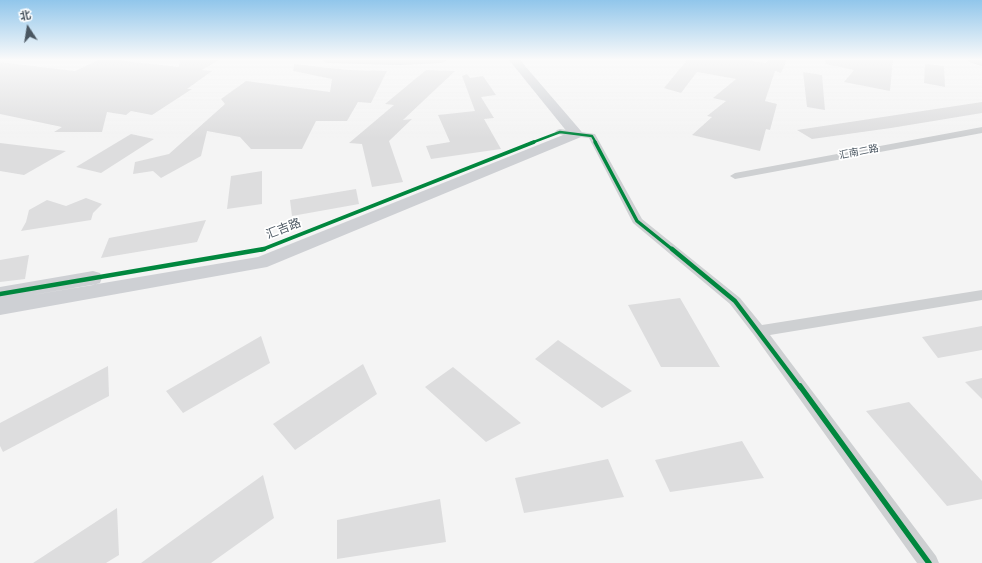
<!DOCTYPE html>
<html>
<head>
<meta charset="utf-8">
<style>
  body { margin:0 }
  #map { position:relative; width:982px; height:563px; overflow:hidden; background:#f4f4f4; font-family:Overpass,"Noto Sans SC",sans-serif }
  canvas { display:block }
  .north { position:absolute; left:8px; top:8px; width:40px; height:40px; -webkit-text-stroke:3px #fff; paint-order:stroke; rotate:348deg; font-size:11px; font-weight:700; line-height:16px; text-align:center; color:#4a5661 }
  .north::after { content:''; display:block; margin:auto; width:14px; height:18px; background:#4a5661; clip-path:polygon(50% 0,100% 100%,50% 72%,0 100%) }
</style>
</head>
<body>
<div id="map">
<canvas width="982" height="563"></canvas>
<div class="north">北</div>
</div>
<script>
const ctx = document.querySelector('canvas').getContext('2d');
ctx.lineJoin = 'round';
function fillPath(path, color) {
  ctx.fillStyle = color;
  ctx.fill(path, 'evenodd');
}
function stroke(path, color, width, dash) {
  ctx.strokeStyle = color;
  ctx.lineWidth = width;
  ctx.lineCap = dash ? 'butt' : 'round';
  ctx.setLineDash(dash || []);
  ctx.stroke(path);
}
function write(font, color, halo, rows, align = 'center') {
  ctx.font = font + ' Overpass,"Noto Sans SC",sans-serif';
  ctx.lineWidth = 3.5;
  ctx.setLineDash([]);
  ctx.textBaseline = 'middle';
  ctx.strokeStyle = halo;
  ctx.fillStyle = color;
  for (const [text, x, y, turn = 0] of rows) {
    ctx.save();
    ctx.translate(x, y);
    ctx.rotate((+turn || 0) * Math.PI / 180);
    ctx.textAlign = isNaN(turn) ? turn : align;
    if (halo) ctx.strokeText(text, 0, 0);
    ctx.fillText(text, 0, 0);
    ctx.restore();
  }
}
fillPath(new Path2D(`
  M98,60H116L179,67L180,60H219L202,70L212,71L187,89H192L152,115L131,111L126,115L107,112L102,132H54L62,127L0,114V62L75,71Z
  M687,60H746L766,63L768,60H787L781,73L775,71L765,101L777,104L770,130L766,129L760,151L692,135L712,117L707,116L726,101L713,98L736,79L697,72L681,93L664,88Z
  M826,60H893L890,91L844,82L854,70L825,64Z
  M294,64L349,70L387,71L371,103L358,102L347,121H316L302,149H251L240,137L207,131L201,156L161,178L153,171L133,174L135,162L169,154L225,104L221,99L246,81L330,92L332,79L293,71Z
  M925,64L944,66L945,87L924,83Z
  M426,70L455,71L403,120L412,119L389,141L403,182L372,187L362,144L349,143L394,105L385,104Z
  M803,72L822,75L825,110L807,107Z
  M467,74L470,78L483,76L496,95L481,97L494,118L484,119L501,149L431,159L426,146L450,142L438,115L475,111L462,76Z
  M982,102V113L891,128L812,139L797,130Z
  M131,134L154,139L101,173L76,167Z
  M0,143L66,151L24,175L0,171Z
  M262,171V204L227,209L231,176Z
  M356,189L359,204L292,216L290,200Z
  M86,198L102,204L93,213L91,220L21,231L26,222L29,210L47,200L66,206Z
  M206,220L197,242L101,258L109,238Z
  M29,255L25,279L0,282V260Z
  M680,298L720,367H661L628,305Z
  M982,326V350L938,358L922,337Z
  M261,336L270,363L183,413L166,391Z
  M558,340L632,391L602,408L535,359Z
  M363,364L377,394L295,450L273,424Z
  M108,366L109,396L3,452L0,446V423Z
  M453,367L521,423L486,442L425,387Z
  M982,378V399L965,382Z
  M909,402L982,481V499L947,506L866,411Z
  M742,441L764,478L670,492L655,460Z
  M608,459L624,497L524,513L515,478Z
  M263,475L274,518L211,563H141Z
  M440,499L446,542L337,559V520Z
  M117,508L119,555L106,563H33Z`), '#ddddde');
fillPath(new Path2D(`
  M982,127V133L735,179L730,176L735,173Z
  M560,129L595,134L642,219L740,298L762,325L982,290V300L770,335L936,556L939,563H917L754,335L730,304L633,223L589,138L557,134L555,132L557,130Z`), '#ced0d2');
fillPath(new Path2D(`
  M323,60H447L442,63L400,65L328,63L324,62Z
  M509,60H520L581,131L583,134L581,137L267,267L0,315V287L93,271L100,273L102,278L100,283L93,285L26,296L258,257L568,133Z
  M968,60H982V66L969,62Z`), '#ced0d4');
stroke(new Path2D(`
  M531,143L560,132L592,136L596,143`), '#00873e', 2.5);
stroke(new Path2D(`
  M595,142L637,221L673,250
  M261,250L534,142`), '#00873e', 3.5);
stroke(new Path2D(`
  M672,249L735,301L800,387
  M0,294L264,249`), '#00873e', 4.5);
stroke(new Path2D(`
  M800,386L929,563`), '#00873e', 5.5);
const sky = ctx.createLinearGradient(0, 0, 0, 138);
sky.addColorStop(0, '#91c6eb');
sky.addColorStop(0.43, '#fafafa');
sky.addColorStop(1, '#fafafa00');
ctx.fillStyle = sky;
ctx.fillRect(0, 0, 982, 138);
write('10px', '#4a5661', '#fff', [
  ["汇南二路",859,153,-11]
]);
write('12px', '#4a5661', '#fff', [
  ["汇吉路",284,230,-21]
]);
</script>
</body>
</html>
